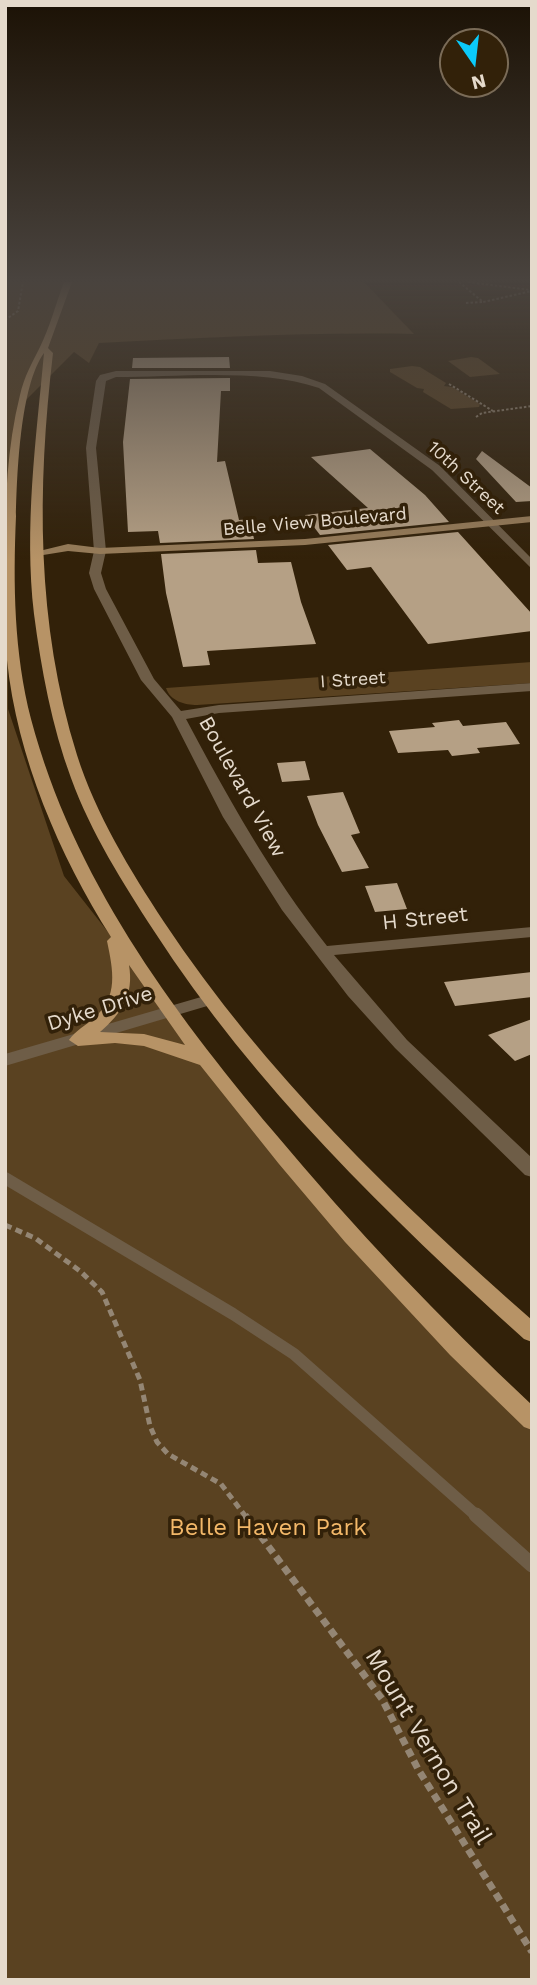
<!DOCTYPE html>
<html>
<head>
<meta charset="utf-8">
<style>
  body { margin:0 }
  #map { position:relative; width:537px; height:1985px; overflow:hidden; background:#322109; font-family:"Work Sans",sans-serif }
  canvas { display:block }
  .frame { position:absolute; inset:0; border:7px solid #e5dacc; pointer-events:none }
  .north { position:absolute; left:439px; top:28px; width:70px; height:70px; box-sizing:border-box; background:#322109; border:2px solid #7a6b57; border-radius:50%; rotate:166deg; font-size:19px; font-weight:700; line-height:28px; text-align:center; color:#e5dacc }
  .north::after { content:''; display:block; margin:auto; width:24px; height:32px; background:#0bcafa; clip-path:polygon(50% 0,100% 100%,50% 72%,0 100%) }
</style>
</head>
<body>
<div id="map">
<canvas width="537" height="1985"></canvas>
<div class="frame"></div>
<div class="north">N</div>
</div>
<script>
const ctx = document.querySelector('canvas').getContext('2d');
ctx.lineJoin = 'round';
function fillPath(path, color) {
  ctx.fillStyle = color;
  ctx.fill(path, 'evenodd');
}
function stroke(path, color, width, dash) {
  ctx.strokeStyle = color;
  ctx.lineWidth = width;
  ctx.lineCap = dash ? 'butt' : 'round';
  ctx.setLineDash(dash || []);
  ctx.stroke(path);
}
function write(font, color, halo, rows, align = 'center') {
  ctx.font = font + ' "Work Sans",sans-serif';
  ctx.lineWidth = 7;
  ctx.setLineDash([]);
  ctx.textBaseline = 'middle';
  ctx.strokeStyle = halo;
  ctx.fillStyle = color;
  for (const [text, x, y, turn = 0] of rows) {
    ctx.save();
    ctx.translate(x, y);
    ctx.rotate((+turn || 0) * Math.PI / 180);
    ctx.textAlign = isNaN(turn) ? turn : align;
    if (halo) ctx.strokeText(text, 0, 0);
    ctx.fillText(text, 0, 0);
    ctx.restore();
  }
}
fillPath(new Path2D(`
  M5,282H364L414,334C309,332 204,338 99,343L89,363L74,352L24,402L8,554V709L64,876L170,1011L418,1307L532,1414V1980H5Z
  M471,357L478,358L500,374L470,377L448,361Z
  M412,366L420,367L446,383L444,386L452,387L480,404L479,407L451,409L423,392L424,389L417,388L390,372V369Z
  M532,662V683L197,705C185,705 170,701 166,688Z`), '#5a4221');
fillPath(new Path2D(`
  M229,357L230,368H132L133,358Z
  M230,378V391H221L217,462L225,461L239,520L250,519L254,539L160,543L158,531L128,532L123,442L130,379Z
  M370,449L425,495L449,522L320,535L305,515L368,508L311,457Z
  M482,451L532,488V501L516,502L476,459Z
  M458,532L532,614V631L428,644L371,567L347,570L328,545Z
  M256,550L258,563L291,562L301,602L316,644L207,651L210,665L183,667L166,593L161,554Z
  M459,720L463,726L506,722L520,744L477,748L480,753L452,756L448,750L398,753L389,731L435,727L432,723Z
  M305,761L310,780L282,782L277,763Z
  M343,792L360,833L351,835L369,868L342,872L318,825L307,796Z
  M397,883L407,909L375,912L365,886Z
  M532,972V997L455,1006L444,982Z
  M532,1019V1054L515,1061L488,1035Z`), '#b5a085');
stroke(new Path2D(`
  M459,282L483,302L532,291
  M468,282L531,290
  M466,303L482,302
  M5,320L18,311L23,282
  M449,384L493,411
  M476,417L482,413L532,406`), '#948674', 2, [2.5, 2]);
stroke(new Path2D(`
  M5,1225L35,1238L80,1271L102,1292L140,1380L150,1426L157,1442L168,1454L221,1484L246,1517`), '#948674', 5, [7, 4.5]);
stroke(new Path2D(`
  M245,1515L382,1699L418,1769L532,1952`), '#948674', 7, [8, 5]);
stroke(new Path2D(`
  M5,1178L233,1314L294,1354L478,1517`), '#6e5d47', 12);
stroke(new Path2D(`
  M476,1515L532,1565`), '#6e5d47', 15);
fillPath(new Path2D(`
  M116,371H270L302,376L325,384L440,466L532,559V569L432,470L319,388C261,368 178,377 116,377L106,381L96,448L106,551L101,573L106,589L154,679L181,711L219,705L532,683V691L219,713L186,719C228,798 271,875 327,946L532,927V937L334,955L407,1040L532,1158V1177L525,1175L395,1048L348,996L282,910L223,817L172,717L141,680L94,589L89,573L94,551L86,448L96,381L100,375Z
  M208,995L214,996L217,1000L214,1004L5,1066V1054Z`), '#6e5d47');
fillPath(new Path2D(`
  M532,516V522L305,545L100,554L68,551L37,556L31,553L68,544L100,548L305,539Z`), '#977c59');
fillPath(new Path2D(`
  M64,282H72L48,348L53,353C37,489 36,623 77,755C96,815 130,870 164,922C265,1074 396,1200 532,1320V1342L524,1339C387,1215 255,1087 154,931C123,883 91,833 71,778C52,727 41,668 34,614C24,527 36,440 44,353C20,386 17,475 16,516C13,584 14,653 31,719C73,877 170,1008 273,1131C354,1228 440,1319 532,1405V1430L524,1427L450,1355L345,1242L279,1164L200,1065L144,1046L115,1043L78,1046L69,1040C75,1031 86,1025 94,1018C119,997 113,970 107,941L111,937C59,855 17,757 7,660C3,625 5,589 5,554C5,501 7,447 20,395C24,377 32,363 40,347C50,327 56,303 64,282ZM129,965L185,1045L144,1034L100,1032C122,1013 134,995 129,965Z`), '#b79366');
const sky = ctx.createLinearGradient(0, 0, 0, 560);
sky.addColorStop(0, '#1c1205');
sky.addColorStop(0.5, '#49433e');
sky.addColorStop(1, '#49433e00');
ctx.fillStyle = sky;
ctx.fillRect(0, 0, 537, 560);
write('18px', '#e5dacc', '#322109', [
  ["10th Street",466,478,43],
  ["Belle View Boulevard",315,522,-5],
  ["I Street",353,680,-4]
]);
write('21px', '#e5dacc', '#322109', [
  ["Boulevard View",242,787,61],
  ["H Street",425,919,-6],
  ["Dyke Drive",100,1009,-17]
]);
write('24px', '#f3b869', '#322109', [
  ["Belle Haven Park",268,1528]
]);
write('24px', '#e5dacc', '#322109', [
  ["Mount Vernon Trail",428,1747,59]
]);
</script>
</body>
</html>
